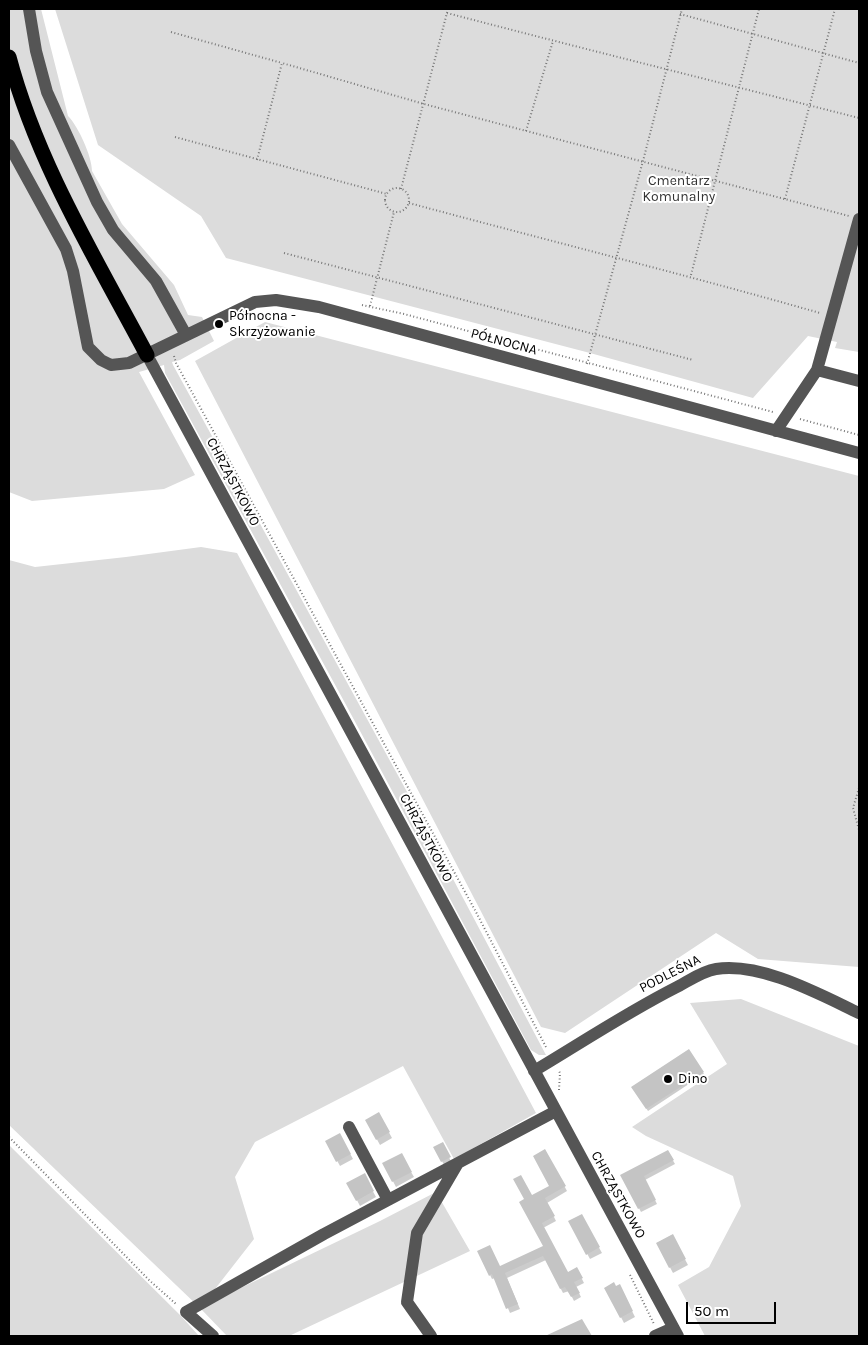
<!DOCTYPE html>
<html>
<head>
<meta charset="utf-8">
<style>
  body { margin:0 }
  #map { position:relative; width:868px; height:1345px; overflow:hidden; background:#fff; font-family:Karla,sans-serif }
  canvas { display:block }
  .frame { position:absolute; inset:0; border:10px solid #000; pointer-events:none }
  .scale { position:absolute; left:686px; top:1302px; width:90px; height:22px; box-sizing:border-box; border:2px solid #000; border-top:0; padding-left:6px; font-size:15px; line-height:18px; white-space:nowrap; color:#000; -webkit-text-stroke:4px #fff; paint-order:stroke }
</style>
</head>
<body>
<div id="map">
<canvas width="868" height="1345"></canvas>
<div class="frame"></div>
<div class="scale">50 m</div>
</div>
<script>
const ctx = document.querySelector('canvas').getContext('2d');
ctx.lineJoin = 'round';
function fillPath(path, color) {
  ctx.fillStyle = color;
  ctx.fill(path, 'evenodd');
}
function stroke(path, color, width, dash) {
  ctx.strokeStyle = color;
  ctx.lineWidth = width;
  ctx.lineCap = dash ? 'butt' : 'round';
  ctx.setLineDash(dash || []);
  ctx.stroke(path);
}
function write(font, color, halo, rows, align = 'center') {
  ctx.font = font + ' Karla,sans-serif';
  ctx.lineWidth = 4;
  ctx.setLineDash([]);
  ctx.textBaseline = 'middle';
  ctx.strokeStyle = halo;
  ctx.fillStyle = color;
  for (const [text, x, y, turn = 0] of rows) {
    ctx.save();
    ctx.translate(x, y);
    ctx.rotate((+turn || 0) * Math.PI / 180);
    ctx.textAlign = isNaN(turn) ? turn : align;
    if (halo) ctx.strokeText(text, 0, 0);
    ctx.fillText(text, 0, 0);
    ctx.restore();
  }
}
fillPath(new Path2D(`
  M9,9H41L68,116C78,126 92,156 92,171L122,224L174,285L188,315L202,317L214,341L180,360L172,362L173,365L406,790L546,1055H539L531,1050L345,703L165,373L164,365L139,372L195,475L164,489L32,501L9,492Z
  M55,9H859V352L835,348L837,342L808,336L753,398L590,353L226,258L201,216L98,145Z
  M265,322L859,476V967L758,959L716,933L565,1033L541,1027L195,361Z
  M201,547L237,553L536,1113L454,1159L403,1066L255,1142L235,1177L254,1239L201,1307L380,1221L436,1192L470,1251L289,1336H227L200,1308L9,1125V560L35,567L126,557Z
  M741,999L859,1046V1336H705L678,1285L709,1267L741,1206L733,1176L646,1136L632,1127L727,1064L690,1003Z
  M9,1145L181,1316L199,1336H9Z`), '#dcdcdc');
fillPath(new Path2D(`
  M689,1051L704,1074L648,1111L633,1088Z
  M379,1114L392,1138L380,1145L367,1121Z
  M340,1135L353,1159L340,1166L327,1142Z
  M442,1144L452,1163L445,1167L435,1147Z
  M545,1150L567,1191L547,1203L556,1221L543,1228L568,1273H579L584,1283L576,1287L581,1297L574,1301L569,1291L563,1293L546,1260L507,1278L520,1309L510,1313L495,1278L492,1279L490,1275L500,1267L545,1247L531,1197L551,1186Z
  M668,1152L675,1164L645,1180L657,1204L641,1212L622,1175Z
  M401,1155L414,1177L396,1187L384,1164Z
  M364,1175L376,1197L360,1206L348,1183Z
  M581,1215L602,1253L590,1259L570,1222Z
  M672,1235L688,1265L673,1273L657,1243Z
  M606,1288H616L622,1291L635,1317L624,1323Z`), '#0003');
fillPath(new Path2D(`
  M689,1049L704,1072L646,1109L631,1087Z
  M379,1112L390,1132L376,1140L365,1120Z
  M340,1133L351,1154L336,1162L325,1141Z
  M443,1142L451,1157L441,1162L433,1147Z
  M545,1149L566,1186L545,1198L555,1216L542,1223L568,1272L577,1267L583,1278L574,1282L580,1293L571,1297L565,1287L560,1289L543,1256L505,1273L518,1304L506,1309L492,1274L489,1276L477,1251L490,1245L500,1266L543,1246L519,1202L524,1199L513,1179L521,1175L532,1195L549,1186L533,1156Z
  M668,1150L674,1160L644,1176L656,1200L638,1209L620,1175Z
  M402,1153L412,1172L392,1182L382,1163Z
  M365,1173L374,1191L356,1201L346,1183Z
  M582,1214L600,1247L586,1255L568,1221Z
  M673,1234L686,1259L669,1268L656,1243Z
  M614,1282L616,1286L620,1284L633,1311L620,1318L604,1288Z
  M582,1319L592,1336H545Z`), '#c4c4c4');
const highway = new Path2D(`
  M9,57C37,163 96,259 147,355`);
stroke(highway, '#dbdbdb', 18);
stroke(new Path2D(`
  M447,13C584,49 722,83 859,118
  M680,14L859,63
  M171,32L282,63
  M526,131L553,41
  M175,137L387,194
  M257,160L282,63L424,104L849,216
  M385 200a12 12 0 1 1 24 0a12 12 0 1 1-24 0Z
  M401,189L448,9
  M785,199L835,9
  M409,203C546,240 683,274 820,313
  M284,253L693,360
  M691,275L759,9
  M362,305L404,314L773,412
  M370,306L394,212
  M174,356L176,363L476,912L547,1049
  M587,364L643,161L682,9
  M800,419L859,435
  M859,788L853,808L859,830
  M559,1090L560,1073L559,1071
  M9,1137L149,1280L176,1304
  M630,1275L654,1324`), '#777', 2, [1, 2.5]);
stroke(new Path2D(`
  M29,9L36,51L47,92L97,202L113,230L156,281L186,335
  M9,145L66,249L73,271L88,347L101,360L111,365L129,363L255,302L276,300L319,307L859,453
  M147,355L678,1336
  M817,370L859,219
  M776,431L817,370L859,381
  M534,1071C581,1043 626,1013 675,988C687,982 702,971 716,969C761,962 819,994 859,1013
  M349,1127L388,1200
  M213,1336L186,1312L324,1234L556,1111
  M431,1336L407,1302L417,1233L458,1163
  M655,1336L673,1328`), '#555', 12);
stroke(highway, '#000', 15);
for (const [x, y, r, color] of [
  [219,324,5,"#000"],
  [668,1079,5,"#000"]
]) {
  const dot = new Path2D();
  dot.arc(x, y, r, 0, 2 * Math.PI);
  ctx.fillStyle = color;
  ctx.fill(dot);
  stroke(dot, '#fff', 2);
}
write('14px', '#333', '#fff', [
  ["Cmentarz",679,181],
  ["Komunalny",679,197]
]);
write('14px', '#000', '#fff', [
  ["Północna -",229,316],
  ["Skrzyżowanie",229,332],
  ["Dino",678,1079]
], 'left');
write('14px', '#000', '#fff', [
  ["PÓŁNOCNA",504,342,15],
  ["CHRZĄSTKOWO",233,482,62],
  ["CHRZĄSTKOWO",426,838,62],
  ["PODLEŚNA",670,974,-27],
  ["CHRZĄSTKOWO",618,1195,61]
]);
</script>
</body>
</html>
